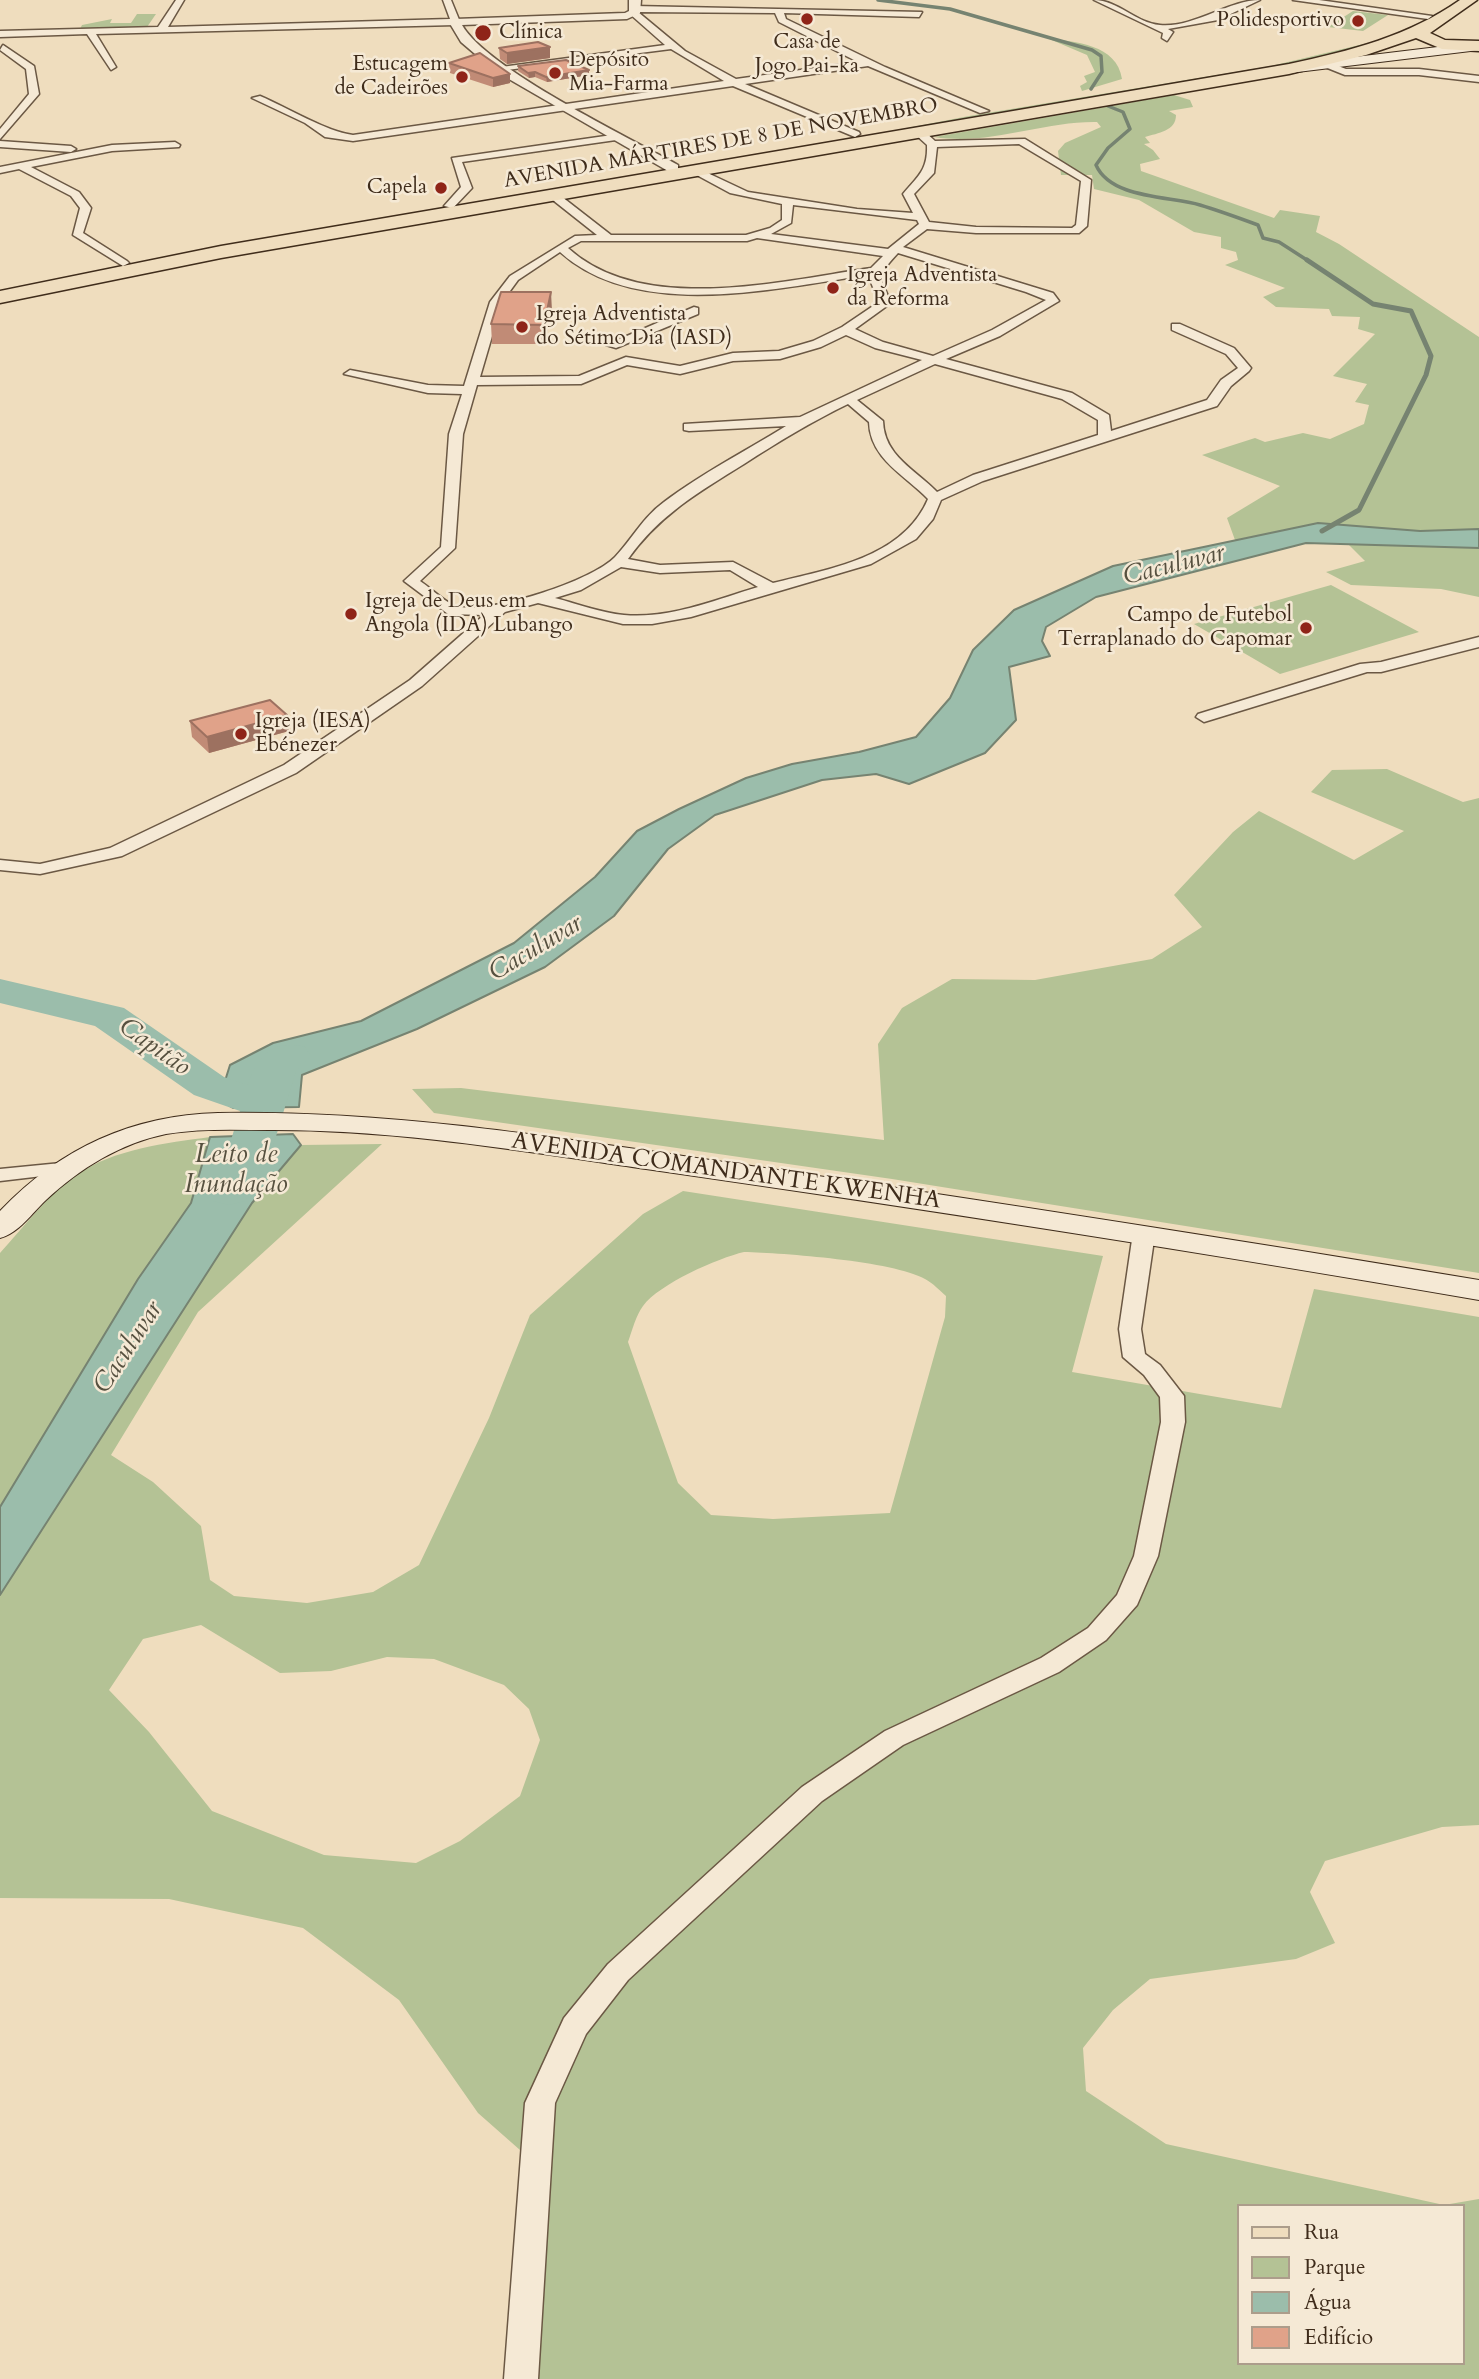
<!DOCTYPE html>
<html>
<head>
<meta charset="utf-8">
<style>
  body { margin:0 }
  #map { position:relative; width:1479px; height:2379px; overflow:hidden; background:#efddbe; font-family:Cardo,serif }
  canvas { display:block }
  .legend { position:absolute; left:1237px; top:2204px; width:228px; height:161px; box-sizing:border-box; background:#f5e9d5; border:2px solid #ac9d8b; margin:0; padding:9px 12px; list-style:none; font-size:21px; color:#3f2c1b }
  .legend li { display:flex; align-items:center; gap:14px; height:35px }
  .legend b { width:35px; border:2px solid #ac9d8b }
</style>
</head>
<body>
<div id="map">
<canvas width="1479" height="2379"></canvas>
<ul class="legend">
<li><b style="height:9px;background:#efddbe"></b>Rua</li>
<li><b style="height:19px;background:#b4c295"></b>Parque</li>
<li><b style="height:19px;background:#9bbdab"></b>Água</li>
<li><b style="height:19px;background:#e0a289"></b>Edifício</li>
</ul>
</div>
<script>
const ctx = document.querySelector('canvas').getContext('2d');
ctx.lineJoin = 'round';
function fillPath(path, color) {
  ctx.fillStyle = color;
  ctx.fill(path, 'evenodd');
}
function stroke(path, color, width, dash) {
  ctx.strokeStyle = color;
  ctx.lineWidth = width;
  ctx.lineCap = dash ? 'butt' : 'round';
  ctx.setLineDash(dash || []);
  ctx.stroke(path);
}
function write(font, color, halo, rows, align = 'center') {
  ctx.font = font + ' Cardo,serif';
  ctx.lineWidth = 5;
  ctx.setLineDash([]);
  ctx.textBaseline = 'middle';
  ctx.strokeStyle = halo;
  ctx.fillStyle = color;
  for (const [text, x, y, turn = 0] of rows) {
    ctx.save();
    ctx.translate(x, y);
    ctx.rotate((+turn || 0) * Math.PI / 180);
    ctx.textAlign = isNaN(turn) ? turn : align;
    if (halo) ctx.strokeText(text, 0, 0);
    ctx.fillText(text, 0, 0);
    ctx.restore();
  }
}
fillPath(new Path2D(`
  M1353,11L1388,15L1363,31L1328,27Z
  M137,14H156L147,27L80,29L82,25L112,19L110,23H131Z
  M1393,37L1317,60L809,147L969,116L1271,66Z
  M1047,38C1075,42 1117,44 1122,79L1082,91L1080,86L1087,82L1084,76L1095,72L1087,55Z
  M1174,95L1190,100L1193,107L1169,111L1176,115C1176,131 1158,133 1145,137L1150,143L1144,144L1153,150L1160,159L1140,164L1141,171L1274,218L1280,210L1320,216L1316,232L1339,244L1479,337V529L1420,531L1318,523L1235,540L1227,518L1280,486L1202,455L1255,438L1265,442L1303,433L1330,439L1364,424L1369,405L1355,402L1367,384L1333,376L1375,334L1358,329L1360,317L1332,316L1329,309L1276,307L1263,297L1285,288L1225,265L1238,260L1236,252L1221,248V237L1194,232L1139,200L1094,189L1092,175H1061L1058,151L1065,143L1101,127L1097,122C1042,121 990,146 934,137Z
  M1348,544L1479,548V597L1441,589L1351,585L1326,572L1365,561Z
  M1331,585L1419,632L1280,674L1194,624Z
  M1387,769L1463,802L1479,798V1273L892,1179L434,1113L412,1089L461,1088L884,1140L878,1044L902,1008L952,979L1035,980L1152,959L1202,927L1174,895L1233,832L1259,811L1354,860L1404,831L1311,792L1332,770Z
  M210,1137L191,1203L138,1279L0,1507V1253C24,1227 47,1195 76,1175C114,1149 166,1143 210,1137Z
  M382,1144L198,1312L111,1455L153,1482L201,1526L210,1580L234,1596L307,1603L373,1592L419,1565L489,1418L530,1315L643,1214L683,1191L1103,1256L1072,1372L1281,1408L1314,1289L1479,1317V1825L1442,1827L1325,1861L1310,1892L1335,1943L1296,1959L1150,1979L1113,2010L1083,2048L1086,2091L1166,2144L1444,2205L1479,2199V2379H521L537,2165L478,2113L399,2000L303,1928L169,1899L0,1898V1595L252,1203L301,1145ZM744,1252C783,1253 893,1261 925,1279C933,1283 940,1291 946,1296L945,1317L890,1513L773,1519L711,1515L678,1483L628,1342C632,1331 636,1315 643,1306C659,1284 718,1258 744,1252ZM201,1625L280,1673L331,1671L387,1657L434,1659L504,1685L529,1709L540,1740L520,1796L460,1841L416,1863L324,1855L212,1811L149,1732L109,1690L143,1639ZM1239,2206H1463V2363H1239Z`), '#b4c295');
const water = new Path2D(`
  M1318,523L1420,531L1479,529V548L1306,543L1096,597L1046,627L1042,641L1050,656L1009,667L1016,720L985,753L909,784L876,774L822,780L715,815L668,849L614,916L545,967L417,1029L302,1075L299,1107L233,1108L219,1100L230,1065L273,1043L361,1021L514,943L595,877L637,831L679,809L746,778L792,764L859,752L916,737L950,698L973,650L1014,610L1113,566Z
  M293,1134L301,1145L252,1203L0,1595V1507L138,1279L191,1203L210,1137Z`);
fillPath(water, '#9bbdab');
stroke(water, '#768371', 2);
stroke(new Path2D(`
  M878,0L950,9L1092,50L1101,56L1102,72L1091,89
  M1108,106L1123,112L1130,129L1108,148L1096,165C1111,199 1170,196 1200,205C1220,211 1239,218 1258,225L1263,238L1279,242L1310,262`), '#768371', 3.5);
stroke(new Path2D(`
  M1307,260L1373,304L1411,311L1431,356L1426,375L1359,510L1322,531`), '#768371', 5);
fillPath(new Path2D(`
  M0,979L124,1008L224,1077L248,1085C257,1056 273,1039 305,1047L311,1056L296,1071L270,1156L245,1201L229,1205L213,1201L206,1191L226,1156L240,1111L194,1095L95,1026L0,1003Z`), '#9bbdab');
const minor = new Path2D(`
  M176,0H184L168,27L450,19L443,0H451L460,22L455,25L96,34L116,67L111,70L87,34L0,37V31L158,27Z
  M1094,0C1118,0 1136,23 1160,25C1194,28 1229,0 1260,0L1218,20L1168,29L1173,32L1167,41L1162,38L1163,33Z
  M1293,0H1319L1432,16L1428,19Z
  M634,6L922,12L919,17L784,13L786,19L885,67L989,111L980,113L868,66L745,84L859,132L860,134L855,137L733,86L353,141L325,137L305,123L252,98L260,96C288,108 325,131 353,135L724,81L671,49L499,71L494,68L665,45L631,15L630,9ZM638,12L775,13L779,22L858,62L736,79L685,51Z
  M3,45L34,66L39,94L0,139V129L29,94L26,69L0,50Z
  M1328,62L1346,69H1419L1479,76V82L1419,75H1345L1325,67Z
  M916,131H924L935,141L1025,139L1091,180L1087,226L1079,233H976L927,229L903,247L1053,293L1059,301L1000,336L946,359L1072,393L1109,415L1111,431L1207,400L1221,380L1238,368L1226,354L1172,330V324H1180L1234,348L1251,368L1249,371L1231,386L1217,406L983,481L941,500L933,519L916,539L871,564L691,617L652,624H623L538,603L505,612L422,686L296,773L122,856L40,874L0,870V860L40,864L110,848L284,765L410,680L484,615L448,614L404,581L441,547L449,434L462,394L428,393L344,374L350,370L428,385L464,386L490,302L510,276L575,236L597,235L549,197V193H557L611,235H746L770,228L782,220V204L730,193L693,173V169L697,168L748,192L857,209L913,213L903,194C918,176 928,170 927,145L916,135ZM1019,144L1081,181L1076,225L1072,228L976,227L929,222L914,194L934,173L937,147ZM793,205L917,220L919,224L888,249L771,234L791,223ZM757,238L883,256L871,268C780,281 643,316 568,248L581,241H747ZM560,252C637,322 776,288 868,275L879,302L842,327L813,341L779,351L733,353L680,366L626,357L579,376L480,377L502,302L518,280ZM898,253L1026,292L1046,300L992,330L933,356L883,342L855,329L891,303C879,275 877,276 898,253ZM846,335L875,348L922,360L800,417L684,424V430L689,431L786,426C746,451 702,473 664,502C643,517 632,539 615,557C592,581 492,613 460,607C447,605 431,588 420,581L455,548L463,434L477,385L581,384L627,365L680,374L733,361L780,359L821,347ZM935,364L1062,399L1098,420V435L973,475L937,492C915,469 884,456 883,421L857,400ZM848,404L869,422C870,459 905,475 928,499C903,558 829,569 773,583L733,562L660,565L628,559C659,515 699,492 744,464C778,442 811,422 848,404ZM621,567L660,573L730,570L758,587C715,600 670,619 624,615C601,613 578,604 555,598L581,590Z
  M619,134L624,137L623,139L462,162L472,188L453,208L444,206L461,187L452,158Z
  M0,141L71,146L76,149L71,152L0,147Z
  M175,142L180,145L179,147L112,151L31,167L79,192L91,208L83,233L127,261L129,263L123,266L73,235L80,208L71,196L19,169L0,173V167L112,145Z
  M694,307L698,308V314L616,348L606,345Z
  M1479,637V647L1381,672H1367L1204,722L1196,717L1198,714L1360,664L1381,662Z
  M61,1163L68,1165L71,1169L68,1173L0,1181V1169Z
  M1144,1227L1155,1233L1141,1329L1145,1354L1160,1365L1184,1396L1185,1422L1158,1556L1137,1605L1106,1640L1059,1672L903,1745L822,1801L628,1980L586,2034L555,2103L538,2379H504L525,2103L564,2018L608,1964L802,1787L885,1731L1041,1658L1088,1628L1117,1595L1134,1556L1161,1422L1160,1397L1144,1375L1123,1357L1119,1329L1133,1233Z`);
const tertiary = new Path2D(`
  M629,0H641L640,13L627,19L462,25C487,69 628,137 678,165V171H668L495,71L461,42L449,22L455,19L625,13L629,11Z`);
const secondary = new Path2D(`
  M1479,42V50L1289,73L1282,69L1289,65Z
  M218,1113C400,1110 578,1141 758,1167C999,1203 1239,1240 1479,1280V1300C1202,1252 924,1209 646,1169C522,1151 399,1130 273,1130C237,1130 201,1128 166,1134C121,1143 79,1169 46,1200C32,1213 19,1233 0,1238V1211C59,1149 132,1115 218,1113Z`);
const primary = new Path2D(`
  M1460,0H1477L1430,33L1445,40L1479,41V51L1442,49L1416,38L1366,55L1289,74L221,258L0,303V291L221,246L1289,64C1350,51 1409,36 1460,0Z`);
stroke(minor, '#6b5844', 3);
stroke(tertiary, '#6b5844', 3);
stroke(secondary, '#3f2c1b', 2);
stroke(primary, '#3f2c1b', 3);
fillPath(minor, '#f5e9d5');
fillPath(tertiary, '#f5e9d5');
fillPath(secondary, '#f5e9d5');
fillPath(primary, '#efddbe');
fillPath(new Path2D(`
  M550,47V58L507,64L500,59L499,48Z
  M449,63L510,83L493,87L450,73Z
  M518,66L589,75L547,82L535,77L529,78L518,71Z
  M552,311L545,344H492L491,324Z
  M287,715L289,731L209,753L192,737L190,721Z`), '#c18b76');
fillPath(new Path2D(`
  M550,47V58L507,64V53Z
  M589,70V75L547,82L546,77Z
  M535,72V77L529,78L528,73Z
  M510,74V83L493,87V78Z
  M551,292L552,311L545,344L544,325Z
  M287,715L289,731L209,753L207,737Z`), '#9d7160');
const building = new Path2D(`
  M538,42L550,47L507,53L499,48Z
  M480,53L510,74L493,78L449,63Z
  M566,60L589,70L546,77L535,72L528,73L518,66Z
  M501,292H551L544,325L491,324Z
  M270,700L287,715L207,737L190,721Z`);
fillPath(building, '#e0a289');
stroke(building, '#9d7160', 2);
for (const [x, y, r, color] of [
  [807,19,7,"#8f2418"],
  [1358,21,7,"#8f2418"],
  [483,33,9,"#8f2418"],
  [555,73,7,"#8f2418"],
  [462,77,7,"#8f2418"],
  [441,188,7,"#8f2418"],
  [833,288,7,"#8f2418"],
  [522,327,7,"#8f2418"],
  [351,614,7,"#8f2418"],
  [1306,628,7,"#8f2418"],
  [241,734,7,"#8f2418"]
]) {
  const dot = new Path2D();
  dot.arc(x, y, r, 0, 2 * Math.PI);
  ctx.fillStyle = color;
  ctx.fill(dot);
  stroke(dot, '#f5e9d5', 2.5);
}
write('21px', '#3f2c1b', '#f5e9d5', [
  ["Polidesportivo",1344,21,"right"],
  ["Clínica",499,33],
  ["Casa de",807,43,"center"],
  ["Jogo Pai-ka",807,67,"center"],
  ["Depósito",569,61],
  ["Mia-Farma",569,85],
  ["Estucagem",448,65,"right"],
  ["de Cadeirões",448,89,"right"],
  ["Capela",427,188,"right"],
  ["Igreja Adventista",847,276],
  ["da Reforma",847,300],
  ["Igreja Adventista",536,315],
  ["do Sétimo Dia (IASD)",536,339],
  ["Igreja de Deus em",365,602],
  ["Angola (IDA) Lubango",365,626],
  ["Campo de Futebol",1292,616,"right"],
  ["Terraplanado do Capomar",1292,640,"right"],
  ["Igreja (IESA)",255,722],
  ["Ebénezer",255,746]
], 'left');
write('21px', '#3f2c1b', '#f5e9d5', [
  ["AVENIDA MÁRTIRES DE 8 DE NOVEMBRO",721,144,-10]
]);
write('24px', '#3f2c1b', '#f5e9d5', [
  ["AVENIDA COMANDANTE KWENHA",726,1172,8]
]);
write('italic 26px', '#56503f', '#f5e9d5', [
  ["Caculuvar",1174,566,-14],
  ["Caculuvar",536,949,-31],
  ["Capitão",154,1048,35],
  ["Leito de",236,1156],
  ["Inundação",236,1186],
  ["Caculuvar",129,1348,-57]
]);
</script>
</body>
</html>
